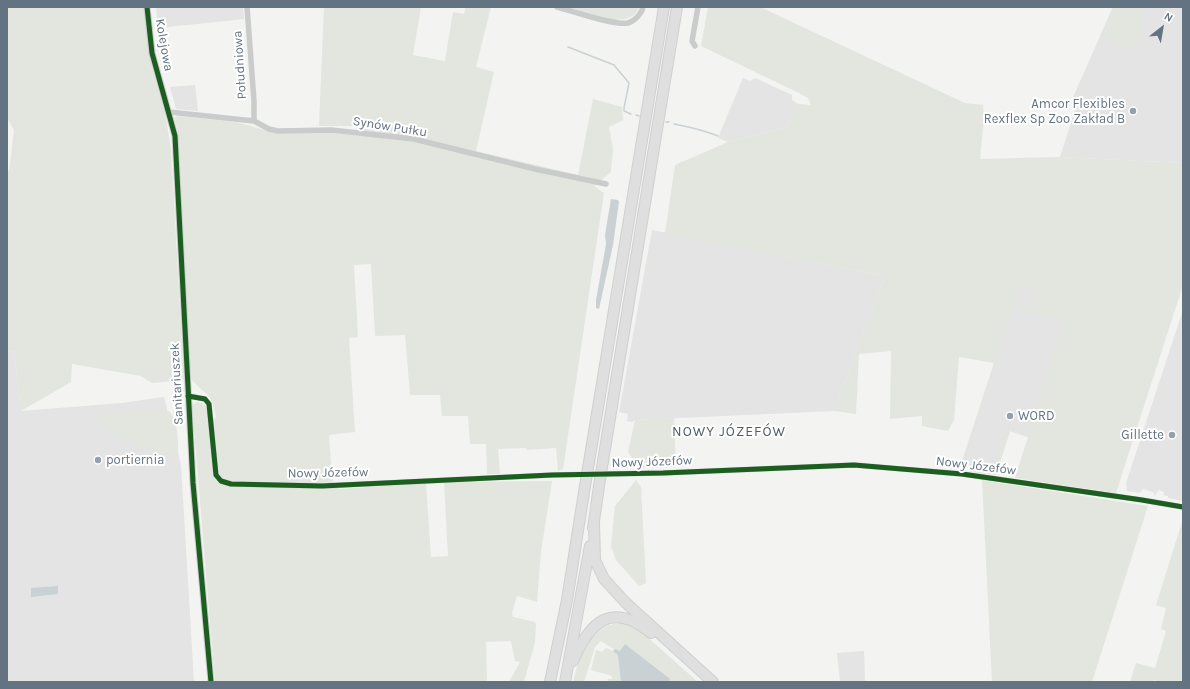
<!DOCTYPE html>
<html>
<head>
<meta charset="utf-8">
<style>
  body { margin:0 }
  #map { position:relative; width:1190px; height:689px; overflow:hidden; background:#f3f3f1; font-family:Karla,sans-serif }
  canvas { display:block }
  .frame { position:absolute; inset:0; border:8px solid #637381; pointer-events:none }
  .north { position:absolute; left:1142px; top:8px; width:40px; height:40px; -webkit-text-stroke:3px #fff; paint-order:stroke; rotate:31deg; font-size:11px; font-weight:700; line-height:16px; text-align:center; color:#637381 }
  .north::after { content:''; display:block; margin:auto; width:14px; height:18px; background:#637381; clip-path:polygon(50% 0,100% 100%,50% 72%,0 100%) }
</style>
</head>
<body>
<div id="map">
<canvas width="1190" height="689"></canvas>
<div class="frame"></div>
<div class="north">N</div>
</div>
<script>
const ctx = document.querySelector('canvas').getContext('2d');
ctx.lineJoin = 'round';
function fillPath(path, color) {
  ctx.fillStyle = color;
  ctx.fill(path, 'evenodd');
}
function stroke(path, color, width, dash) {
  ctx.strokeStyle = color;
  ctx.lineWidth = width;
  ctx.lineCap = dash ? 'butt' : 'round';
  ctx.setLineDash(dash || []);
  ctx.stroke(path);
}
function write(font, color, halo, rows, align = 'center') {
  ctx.font = font + ' Karla,sans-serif';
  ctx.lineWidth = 4;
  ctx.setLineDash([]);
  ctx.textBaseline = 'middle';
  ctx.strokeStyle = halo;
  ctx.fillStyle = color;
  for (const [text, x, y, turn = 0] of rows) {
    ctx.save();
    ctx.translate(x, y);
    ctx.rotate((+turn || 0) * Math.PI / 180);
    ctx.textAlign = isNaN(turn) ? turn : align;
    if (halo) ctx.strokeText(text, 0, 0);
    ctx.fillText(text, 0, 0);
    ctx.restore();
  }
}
fillPath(new Path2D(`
  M156,7H243L244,19L158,28Z
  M1113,7H1183V163L1060,157L1077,104H1070Z
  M743,78L750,81L755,78L792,95V100L798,104L787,127L728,142L718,138Z
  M195,85L198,111L176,109L170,87Z
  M652,230L885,276L834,411L635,420L632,422L627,421L628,414L619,412Z
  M1021,279L1075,291L1028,437L1010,431L996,474L968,467L970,462L963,460Z
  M1183,310V501L1168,498V496L1163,495L1164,492L1158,490L1155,496L1153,492L1143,489L1140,493L1127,491L1126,483Z
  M14,351L21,411L122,403L164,397L181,465L194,682H7V352Z
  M864,651L865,682H840L837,653Z`), '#e3e4e3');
fillPath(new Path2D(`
  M7,7H144L150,59L165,113L171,149L184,380L152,383L141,376L72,364L71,382L21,411L14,351L7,352V170L9,171L14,130L7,118Z
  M324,7H421L413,55L445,61L453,12L464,14L466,7H491L476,67L494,72L476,151L578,175L593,99L622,107L623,120L609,127L613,149L611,172L594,186L604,193L563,469L558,471L556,448L527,450L526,448L498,449L500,474H487L486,444H470L468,416H442L440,395H410L405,335L375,336L371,264L354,265L358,337L349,338L355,432L329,435L332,480L339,489L426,483L431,557L448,556L444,482L552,481L541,552L537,602L517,596L512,613L513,617L535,622L536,624L535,642L524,682H509L520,662L515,661L511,641L486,642L487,682H215L192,405L197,402L202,403L208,409L210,419L216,418C212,392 207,397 191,379L178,131L174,118L177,116L236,122L276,133H333L361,136V126H319Z
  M563,7H639C631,33 581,12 563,7Z
  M708,7H760L965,103L983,105L984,119L980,159L1060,157L1183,163V285L1116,493L1015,478L1028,437L1010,431L996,475L970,472L968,469L971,461L972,463L989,468L990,465L994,466L1007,428L1027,434L1064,320L1017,309L1019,305L1035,309L1039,290L1020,286L962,467L959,470L994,363L959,357L954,420L948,431L922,426V416L890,419L891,351L859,354L856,414L834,411L885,276L665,233L675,165L728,142L787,127L798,104L811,105L808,98L799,93L701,46Z
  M1113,7H1148L1141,14C1142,23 1142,50 1126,47C1118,45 1108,39 1100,36Z
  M169,411C178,421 178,438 178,451L173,455L165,456L155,455L105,430L97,419L102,415Z
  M674,418L676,467L639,468L628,452L635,420Z
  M636,480L641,487L646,583L639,586L616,560L611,546L615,506Z
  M982,480L1148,506L1092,682H992Z
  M1183,519V682H1159L1154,680L1153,682H1130L1136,663L1155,668L1166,631L1161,629L1166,608L1156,605Z
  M621,623L637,628L698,682H607L608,679H612V676L591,670L596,650L602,652L606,648L613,651L614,649L601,641L595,647L584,682H573C581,653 586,626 621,623Z`), '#e2e6df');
fillPath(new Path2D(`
  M611,199L618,200L619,202L613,245L599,309L596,308V300L606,244L605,235Z
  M58,586V594L31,597V588Z
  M625,644L670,679L669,682H621L618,655L613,651L615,649L620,651Z`), '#cad1d4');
stroke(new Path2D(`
  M568,47L614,65L629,83L624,108V111L631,114
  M636,115L639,116
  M666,122H669
  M674,124C690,127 703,130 718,136`), '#cad1d4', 1.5);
const motorway = new Path2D(`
  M603,461L677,7
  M589,462L664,7
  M594,523L595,560L604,579L626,603L713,682
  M593,528L599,486
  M573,661C590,621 612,601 651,633
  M550,682L567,600L585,486
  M565,682L590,546`);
stroke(motorway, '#cfd0d0', 12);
stroke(new Path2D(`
  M247,7L254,101V121
  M557,7C572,11 615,26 628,23C635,21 642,13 643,7
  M695,46L692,41L698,7
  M169,112L254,121L269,129L278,131L331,130L414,139L535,169L606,184
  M188,396L205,399L209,404L216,475L221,481L231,484L322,486L552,475L663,473L854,465L962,474L1142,500L1183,507`), '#cacccc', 5.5);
stroke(new Path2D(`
  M147,7L152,53L175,136L193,483L211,682`), '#cacccc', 7);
stroke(motorway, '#dfdfe0', 10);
const motorwayBridge = new Path2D(`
  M585,486L589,462
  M599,486L603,461`);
stroke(motorwayBridge, '#cfd0d0', 12, []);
stroke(motorwayBridge, '#dfdfe0', 10);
stroke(new Path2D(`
  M147,7L152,53L175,136L193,483L211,682
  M188,396L205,399L209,404L216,475L221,481L231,484L322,486L552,475L663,473L854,465L962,474L1142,500L1183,507`), '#1b5e20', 5);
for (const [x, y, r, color] of [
  [1133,111,4,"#95a0a8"],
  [1010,416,4,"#95a0a8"],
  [1172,435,4,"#95a0a8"],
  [98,460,4,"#95a0a8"]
]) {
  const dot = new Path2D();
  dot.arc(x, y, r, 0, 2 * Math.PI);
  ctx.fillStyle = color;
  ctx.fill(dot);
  stroke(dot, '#fff', 1.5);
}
write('13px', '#637381', '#fff', [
  ["Kolejowa",164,45,80],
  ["Południowa",240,65,-94],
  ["Synów Pułku",390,127,9],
  ["Sanitariuszek",177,384,-93],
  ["Nowy Józefów",652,462,-2],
  ["Nowy Józefów",976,466,7],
  ["Nowy Józefów",328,473,-1]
]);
write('13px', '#637381', '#fff', [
  ["Amcor Flexibles",1125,104],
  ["Rexflex Sp Zoo Zakład B",1125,119],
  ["WORD",1018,416,"left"],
  ["Gillette",1164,435],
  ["portiernia",106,460,"left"]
], 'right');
ctx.letterSpacing = '1px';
write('14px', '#515c66', '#fff', [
  ["NOWY JÓZEFÓW",729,432]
]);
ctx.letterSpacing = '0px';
</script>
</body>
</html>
